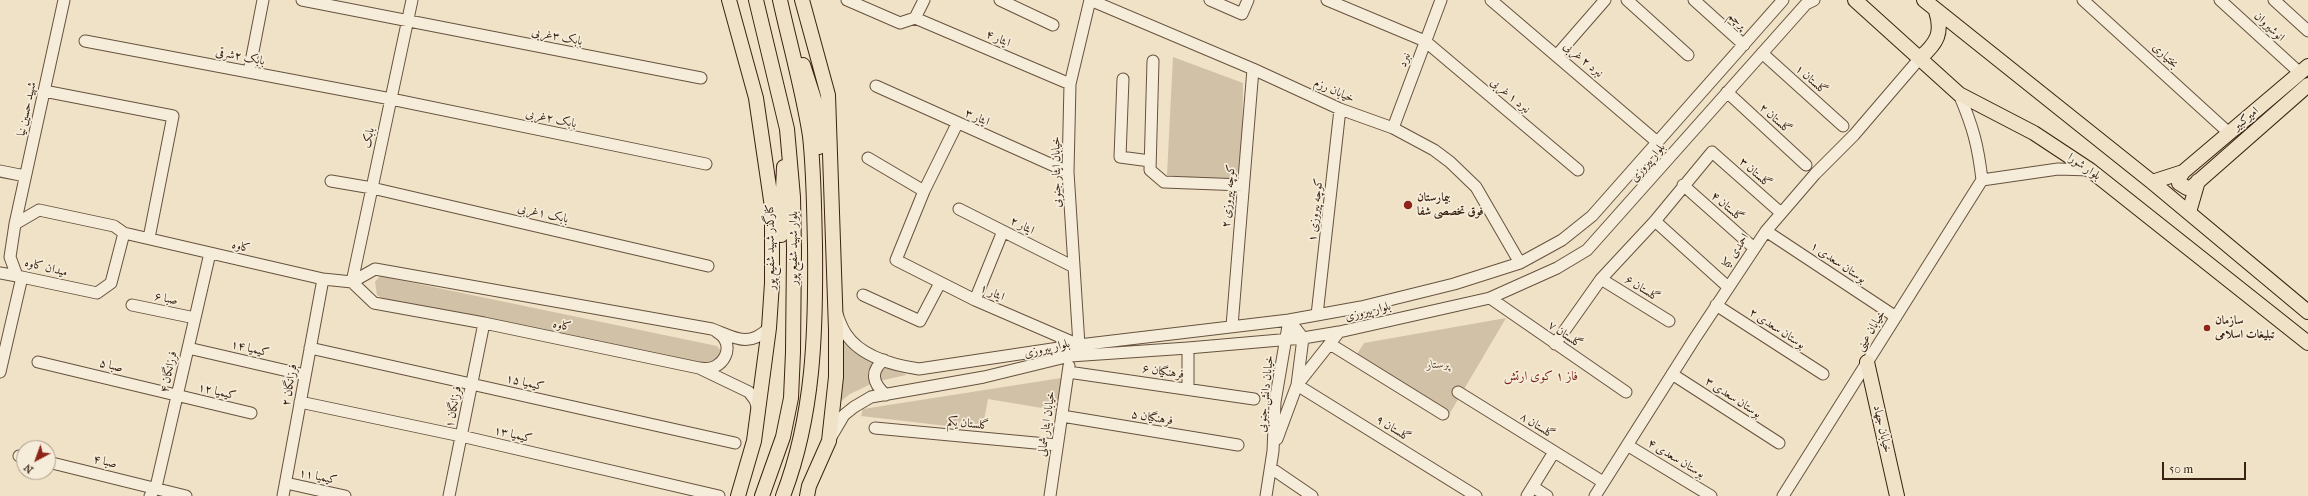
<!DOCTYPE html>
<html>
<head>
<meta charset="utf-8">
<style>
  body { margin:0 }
  #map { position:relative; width:2308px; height:496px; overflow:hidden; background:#f0e2c6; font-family:"IM FELL French Canon",serif }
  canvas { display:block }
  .north { position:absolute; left:16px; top:440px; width:40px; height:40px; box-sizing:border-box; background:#f5ecda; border:1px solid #aa9b8a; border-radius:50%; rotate:221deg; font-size:11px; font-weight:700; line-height:16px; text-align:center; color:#392211 }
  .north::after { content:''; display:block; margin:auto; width:14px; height:18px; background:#8f2418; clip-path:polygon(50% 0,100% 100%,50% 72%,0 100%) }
  .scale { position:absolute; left:2162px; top:462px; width:84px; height:18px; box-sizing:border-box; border:2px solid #392211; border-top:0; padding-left:5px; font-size:12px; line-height:14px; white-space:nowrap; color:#392211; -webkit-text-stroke:3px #f5ecda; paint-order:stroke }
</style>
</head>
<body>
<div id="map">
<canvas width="2308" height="496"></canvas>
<div class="north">N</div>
<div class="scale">50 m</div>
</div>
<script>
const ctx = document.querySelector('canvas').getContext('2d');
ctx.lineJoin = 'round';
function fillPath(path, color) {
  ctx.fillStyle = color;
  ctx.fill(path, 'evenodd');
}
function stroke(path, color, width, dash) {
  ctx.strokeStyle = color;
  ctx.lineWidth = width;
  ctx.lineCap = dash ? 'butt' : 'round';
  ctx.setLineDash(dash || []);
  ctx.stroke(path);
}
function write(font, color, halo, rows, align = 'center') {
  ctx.font = font + ' "IM FELL French Canon",Amiri,serif';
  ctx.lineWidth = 3.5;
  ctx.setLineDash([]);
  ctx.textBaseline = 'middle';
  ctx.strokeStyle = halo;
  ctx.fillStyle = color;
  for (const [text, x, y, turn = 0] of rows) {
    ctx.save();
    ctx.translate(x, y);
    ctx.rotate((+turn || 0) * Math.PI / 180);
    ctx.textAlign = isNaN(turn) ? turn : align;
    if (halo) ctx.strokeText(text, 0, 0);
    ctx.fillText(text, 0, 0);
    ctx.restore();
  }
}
fillPath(new Path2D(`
  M1173,57L1243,83L1242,166L1229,181L1167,175Z
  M380,276L717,346L724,354L710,366L385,300L377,295L375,282Z
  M1506,318L1450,413L1357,354L1364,343Z
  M842,341L857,354L874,360L868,374L873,383L850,394L840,402Z
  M881,366L905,374L906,375L879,381L877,372Z
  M1074,376L1066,412L988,399L982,430L861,416L863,409Z`), '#d1c1a7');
const minor = new Path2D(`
  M302,0L701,78
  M847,0L900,23L915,18
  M1000,0L1053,25
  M1090,0L1253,69L1340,109L1393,128L1434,150L1450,162L1476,187L1520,263
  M1210,0L1242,14L1248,0
  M1327,0L1425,41L1578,170
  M1491,0L1656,141
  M1627,0L1688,55
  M1694,0L1744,45
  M2083,0L2229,133
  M2220,0L2300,73
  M2274,0L2308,31
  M915,18L1070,84
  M915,18L924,0
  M85,41L391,99L706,164
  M1762,53L1843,126
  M1557,55L1605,0
  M1153,61L1150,170L1164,182L1243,185
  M249,72L263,0
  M1123,79L1120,157L1150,161
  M876,86L1068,172
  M44,91L173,116L149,238
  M1727,92L1806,165
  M1959,94C1973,127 1978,145 1982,180
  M957,124L924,191L896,260L975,300L1079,345L1068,172L1070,84L1090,0
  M1393,128L1441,0
  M868,158L924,191
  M0,171L25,176
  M1982,180L2058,169L2090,170
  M331,181L372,188L708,266
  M1683,185L1754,248
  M959,209L1074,267
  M39,210L114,226L124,233L111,283L97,293L17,276L10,257L15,224Z
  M1655,221L1728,287
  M15,224L64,0
  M1766,231L1896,317
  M124,233L323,279L352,282L412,0
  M0,273L17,276
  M1601,279L1669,321
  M863,295L920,321L940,283
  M1490,298L1626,392
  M975,300L1003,231
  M132,305L195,318
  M1716,305L1823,374
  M837,314C839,320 842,328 846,334C861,357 893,365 919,369L1079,345L1289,320L1361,307L1454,284L1520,263L1562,240L1592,216L1783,0
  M1317,315L1340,109
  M1232,326L1253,69
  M1339,332L1297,385L1476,496
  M1330,344L1443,414
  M1555,344L1601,279L1655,221L1712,152L1781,213
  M188,348L305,375
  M310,348L735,443
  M884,360C870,371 872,383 886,395
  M38,362L251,413
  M701,368C723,373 738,344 717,332
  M0,372L22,277
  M1068,372L1254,399
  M1672,374L1779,443
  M1188,389V348
  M1458,392L1603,482
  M300,402L461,436L719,496
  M758,409L755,400L749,392L699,368L484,323L374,303L352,282L375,269L712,329C736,338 748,348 769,328
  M1062,416L1238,445
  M875,428L1057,445
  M831,437L844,415L854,407L871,397L984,377L1070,356L1188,348L1303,338L1339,332L1490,298L1557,268L1587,250L1806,4L1814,0
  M1277,439L1297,385L1303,338L1289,320
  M1627,445L1711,496
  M19,456L24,457
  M48,462L186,496
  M1271,468L1312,496
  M286,483L345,496
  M1533,487L1547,496
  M150,496L156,487L210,253
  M283,496L323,279
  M449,496L484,323
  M1050,496L1069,366
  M1266,496L1273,451L1275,402L1289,320
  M1527,496L1554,452
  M1595,496L1695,338L1766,231L1815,174L1854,135L1920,58
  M1783,496L1982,180`);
const major = new Path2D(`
  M729,0L756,98L772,207V283L769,328L754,441L738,496
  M756,0L787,129L793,197L794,250L793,352L791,398L783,437L762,496
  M780,0C790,45 803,91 810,136C814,172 814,209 815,245C816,331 814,415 783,496
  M802,0L828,95L836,330V377L829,441L809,486L807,496
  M1855,0L1959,94L2034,133L2090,170L2308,343
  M1924,0L2152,182L2308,312
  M1920,58C1937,43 1943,33 1936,11
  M803,65L814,99L819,147
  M2308,66L2183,172L2179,178V183L2187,188L2192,187L2308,85
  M2152,182L2183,172
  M2189,212L2198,181
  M781,235L784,167
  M1867,362L1897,496`);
stroke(minor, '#67523e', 13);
stroke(major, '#392211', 16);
stroke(minor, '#f5ecda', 11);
stroke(major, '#f0e2c6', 14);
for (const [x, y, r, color] of [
  [1408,205,5,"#8f2418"],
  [2207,328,4,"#8f2418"]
]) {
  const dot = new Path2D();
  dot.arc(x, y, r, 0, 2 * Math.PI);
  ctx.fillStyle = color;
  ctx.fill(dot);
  stroke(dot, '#f5ecda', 1.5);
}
write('12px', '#392211', '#f5ecda', [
  ["پرچم",1737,21,42],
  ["انوشیروان",2269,27,43],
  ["بابک ۳غربی",557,37,11],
  ["ایثار ۴",998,39,23],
  ["بختیاری",2165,56,43],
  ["بابک ۲شرقی",240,57,11],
  ["نبرد",1405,60,-69],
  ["نبرد ۲ غربی",1583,60,40],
  ["گلستان ۱",1811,80,42],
  ["خیابان رزم",1334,91,24],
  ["نبرد ۱ غربی",1510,96,40],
  ["شهید حسین نیا",27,109,-78],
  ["ایثار ۳",977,118,24],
  ["بابک ۲غربی",551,119,12],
  ["گلستان ۲",1775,119,42],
  ["امیرکبیر",2246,119,-40],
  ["بابک",369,138,-78],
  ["بلوار پیروزی",1648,163,-49],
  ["بلوار شورا",2084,167,35],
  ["خیابان ایثار جنوبی",1057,172,-91],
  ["گلستان ۳",1755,173,42],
  ["کوچه پیروزی ۲",1229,196,-85],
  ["گلستان ۴",1727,207,41],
  ["کوچه پیروزی ۱",1316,210,-84],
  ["بابک ۱غربی",543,214,13],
  ["ایثار ۲",1022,226,27],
  ["کاوه",241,247,13],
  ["کنارگذر شهید شفیع پور",771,247,-91],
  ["بلوار شهید شفیع پور",794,248,-90],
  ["احمدی کیا",1736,251,-56],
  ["بوستان سعدی ۱",1838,263,34],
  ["میدان کاوه",46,268,14],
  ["گلستان ۶",1642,289,32],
  ["ایثار ۱",992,293,24],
  ["صبا ۶",166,299,12],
  ["بلوار پیروزی",1368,312,-14],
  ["کاوه",562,326,12],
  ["بوستان سعدی ۲",1777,329,33],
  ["خیابان عینی",1871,331,-58],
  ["گلستان ۷",1565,335,35],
  ["کیمیا ۱۴",250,349,13],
  ["بلوار پیروزی",1047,349,-13],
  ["صبا ۵",111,366,14],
  ["فرزانگان ۴",169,372,-77],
  ["فرهنگیان ۶",1163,372,8],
  ["کیمیا ۱۵",525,383,13],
  ["فرزانگان ۲",290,385,-80],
  ["کیمیا ۱۲",217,392,13],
  ["خیابان دانش جنوبی",1266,394,-84],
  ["بوستان سعدی ۳",1733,398,33],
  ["فرزانگان ۱",454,407,-79],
  ["فرهنگیان ۵",1152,418,9],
  ["گلستان یکم",968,424,6],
  ["خیابان ایثار شمالی",1047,424,-82],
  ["گلستان ۸",1537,426,32],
  ["گلستان ۹",1393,429,32],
  ["خیابان جهاد",1882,429,77],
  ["کیمیا ۱۳",513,435,13],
  ["بوستان سعدی ۴",1676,459,31],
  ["صبا ۴",105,462,13],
  ["کیمیا ۱۱",318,477,12]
]);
write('bold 12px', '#392211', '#f5ecda', [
  ["بیمارستان",1417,198],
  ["فوق تخصصی شفا",1417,212],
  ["سازمان",2215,321],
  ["تبلیغات اسلامی",2215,335]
], 'left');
write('italic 12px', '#5f4a36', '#f5ecda', [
  ["پرستار",1438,365]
]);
write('13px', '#7a1f14', '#f5ecda', [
  ["فاز ۱ کوی ارتش",1541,377]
]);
</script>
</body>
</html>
